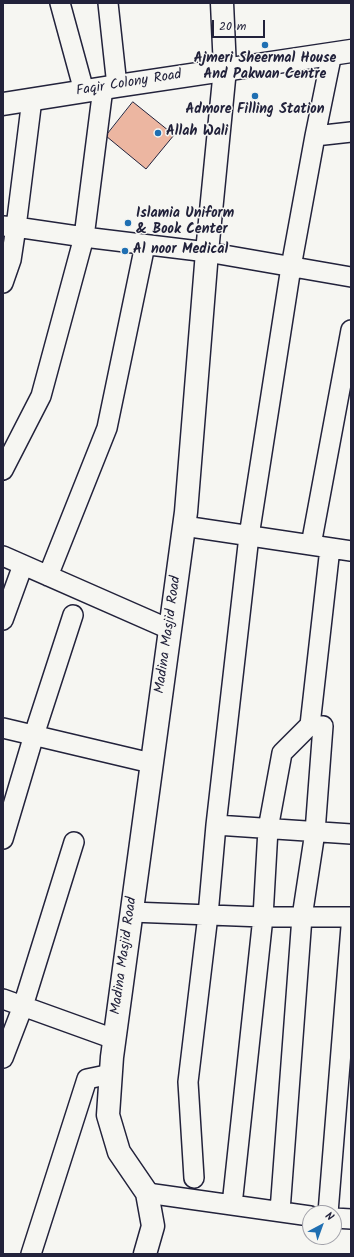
<!DOCTYPE html>
<html>
<head>
<meta charset="utf-8">
<style>
  body { margin:0 }
  #map { position:relative; width:354px; height:1257px; overflow:hidden; background:#f6f6f2; font-family:Kalam,sans-serif }
  canvas { display:block }
  .frame { position:absolute; inset:0; border:4px solid #22223b; pointer-events:none }
  .north { position:absolute; left:302px; top:1205px; width:40px; height:40px; box-sizing:border-box; background:#f6f6f2; border:1px solid #a1a1a9; border-radius:50%; rotate:41deg; font-size:11px; font-weight:700; line-height:16px; text-align:center; color:#22223b }
  .north::after { content:''; display:block; margin:auto; width:14px; height:18px; background:#1f6fb2; clip-path:polygon(50% 0,100% 100%,50% 72%,0 100%) }
  .scale { position:absolute; left:212px; top:20px; width:53px; height:18px; box-sizing:border-box; border:2px solid #22223b; border-top:0; padding-left:5px; font-size:12px; line-height:14px; white-space:nowrap; color:#22223b; -webkit-text-stroke:3px #f6f6f2; paint-order:stroke }
</style>
</head>
<body>
<div id="map">
<canvas width="354" height="1257"></canvas>
<div class="frame"></div>
<div class="north">N</div>
<div class="scale">20 m</div>
</div>
<script>
const ctx = document.querySelector('canvas').getContext('2d');
ctx.lineJoin = 'round';
function fillPath(path, color) {
  ctx.fillStyle = color;
  ctx.fill(path, 'evenodd');
}
function stroke(path, color, width, dash) {
  ctx.strokeStyle = color;
  ctx.lineWidth = width;
  ctx.lineCap = dash ? 'butt' : 'round';
  ctx.setLineDash(dash || []);
  ctx.stroke(path);
}
function write(font, color, halo, rows, align = 'center') {
  ctx.font = font + ' Kalam,sans-serif';
  ctx.lineWidth = 3;
  ctx.setLineDash([]);
  ctx.textBaseline = 'middle';
  ctx.strokeStyle = halo;
  ctx.fillStyle = color;
  for (const [text, x, y, turn = 0] of rows) {
    ctx.save();
    ctx.translate(x, y);
    ctx.rotate((+turn || 0) * Math.PI / 180);
    ctx.textAlign = isNaN(turn) ? turn : align;
    if (halo) ctx.strokeText(text, 0, 0);
    ctx.fillText(text, 0, 0);
    ctx.restore();
  }
}
const building = new Path2D(`
  M133,102L174,135L146,169L106,136Z`);
fillPath(building, '#ecb6a1');
stroke(building, '#22223b', 1);
const minor = new Path2D(`
  M60,3L84,91
  M108,3L117,86
  M315,136L351,132
  M3,226L16,227L84,237L207,252L351,277
  M3,283L11,260L16,227L32,99
  M3,470L41,396L84,237L103,88
  M184,526L351,551
  M311,545L351,330
  M3,556L169,629
  M48,576L107,428L145,245
  M3,620L23,565
  M3,728L151,763
  M216,825L351,834
  M3,839L34,735L73,615
  M131,912L263,917H351
  M3,999L114,1039
  M3,1058L23,1006L74,842
  M194,1178L188,1082L208,915L216,825L249,536L291,267L315,136L332,53
  M147,1193L310,1216
  M232,1205L263,917L268,829L282,753L310,725L330,548
  M280,1211L302,917L315,832L323,726L310,725
  M328,1213L351,927
  M334,1218L351,1219
  M31,1254L87,1079L111,1074`);
const tertiary = new Path2D(`
  M145,1254L153,1226L147,1193L119,1152L108,1115L112,1057L186,512L207,252L225,69L222,3`);
const primary = new Path2D(`
  M3,104L117,86L351,51`);
stroke(minor, '#22223b', 22);
stroke(tertiary, '#22223b', 25);
stroke(primary, '#22223b', 25);
stroke(minor, '#f6f6f2', 19);
stroke(tertiary, '#f6f6f2', 22);
stroke(primary, '#f6f6f2', 22);
for (const [x, y, r, color] of [
  [265,45,4,"#1f6fb2"],
  [255,96,4,"#1f6fb2"],
  [158,133,4,"#1f6fb2"],
  [128,223,4,"#1f6fb2"],
  [125,251,4,"#1f6fb2"]
]) {
  const dot = new Path2D();
  dot.arc(x, y, r, 0, 2 * Math.PI);
  ctx.fillStyle = color;
  ctx.fill(dot);
  stroke(dot, '#f6f6f2', 1.5);
}
write('bold 14px', '#22223b', '#f6f6f2', [
  ["Ajmeri Sheermal House",265,60,"center"],
  ["And Pakwan Centre",265,76,"center"],
  ["Admore Filling Station",255,111,"center"],
  ["Allah Wali",166,133],
  ["Islamia Uniform",136,215],
  ["& Book Center",136,231],
  ["Al noor Medical",133,251]
], 'left');
write('14px', '#22223b', '#f6f6f2', [
  ["Faqir Colony Road",129,84,-9],
  ["Madina Masjid Road",169,635,-82],
  ["Madina Masjid Road",125,956,-82]
]);
</script>
</body>
</html>
